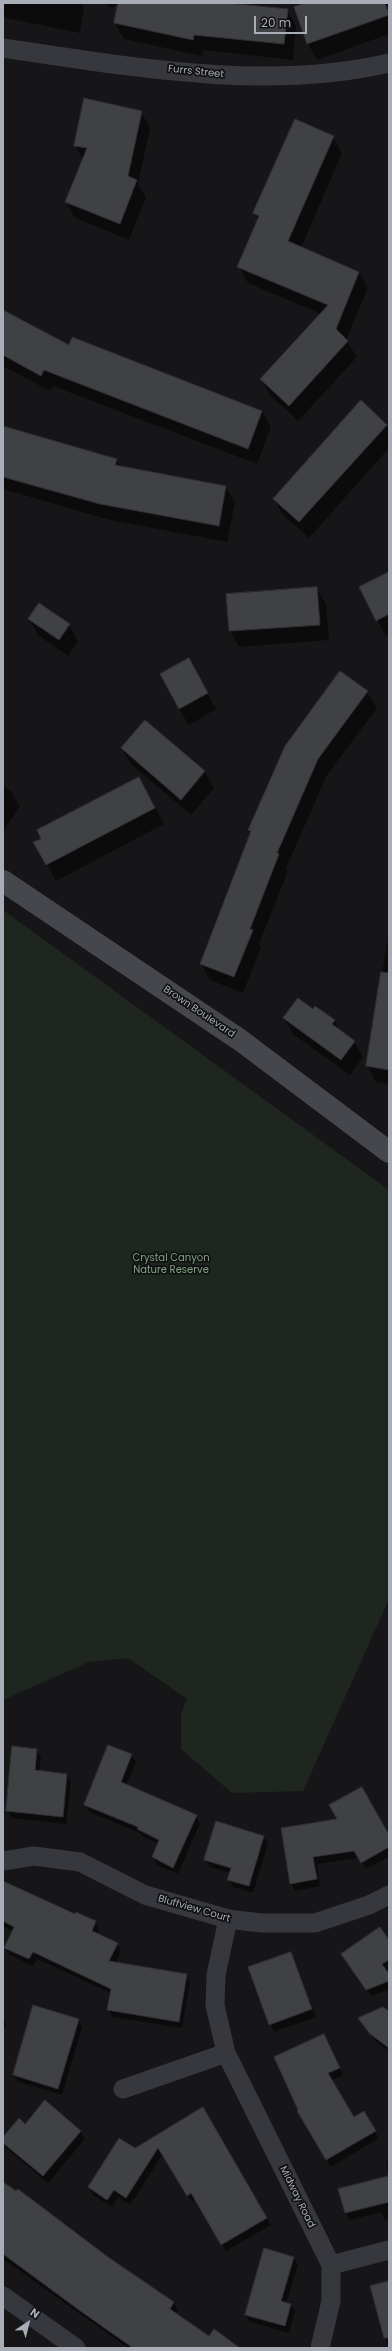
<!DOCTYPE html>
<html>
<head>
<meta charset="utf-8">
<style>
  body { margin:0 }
  #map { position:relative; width:392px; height:2351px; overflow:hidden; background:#161618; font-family:Poppins,sans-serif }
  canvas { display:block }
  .frame { position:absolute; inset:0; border:4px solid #a8adb8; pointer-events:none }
  .north { position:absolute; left:8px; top:2303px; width:40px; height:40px; -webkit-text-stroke:3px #111113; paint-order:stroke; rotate:35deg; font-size:11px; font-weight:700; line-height:16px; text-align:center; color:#a8adb8 }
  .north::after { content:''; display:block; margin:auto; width:14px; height:18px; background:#a8adb8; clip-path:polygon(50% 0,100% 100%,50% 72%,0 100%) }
  .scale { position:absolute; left:254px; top:16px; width:53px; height:18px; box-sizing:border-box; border:2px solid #a8adb8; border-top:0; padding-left:5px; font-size:12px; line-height:14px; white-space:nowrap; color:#a8adb8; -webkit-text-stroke:3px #111113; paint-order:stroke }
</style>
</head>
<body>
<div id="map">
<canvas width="392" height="2351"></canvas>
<div class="frame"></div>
<div class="north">N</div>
<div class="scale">20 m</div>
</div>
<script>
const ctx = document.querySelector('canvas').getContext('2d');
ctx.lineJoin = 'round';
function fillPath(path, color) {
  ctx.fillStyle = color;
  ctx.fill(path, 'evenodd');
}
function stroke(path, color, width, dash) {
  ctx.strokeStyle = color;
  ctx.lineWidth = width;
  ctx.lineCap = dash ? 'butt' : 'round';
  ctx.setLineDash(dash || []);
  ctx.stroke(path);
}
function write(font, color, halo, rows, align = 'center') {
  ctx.font = font + ' Poppins,sans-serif';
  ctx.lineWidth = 3.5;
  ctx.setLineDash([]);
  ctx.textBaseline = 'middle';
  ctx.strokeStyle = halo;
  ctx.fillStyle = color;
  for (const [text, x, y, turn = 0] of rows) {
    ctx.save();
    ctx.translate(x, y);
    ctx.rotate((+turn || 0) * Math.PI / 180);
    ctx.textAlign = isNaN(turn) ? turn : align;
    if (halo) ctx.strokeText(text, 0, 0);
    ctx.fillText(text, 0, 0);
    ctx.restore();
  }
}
fillPath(new Path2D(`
  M3,910L389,1190V1599L303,1791L232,1793L181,1749V1714L187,1699L128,1658L89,1662L3,1700Z`), '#1e261f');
fillPath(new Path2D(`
  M3,3H81L84,8L80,33L6,18L3,13Z
  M105,3H119L114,7H109Z
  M119,3H218L287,10L296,26L293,60L203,50L202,56L124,39L115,23Z
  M308,3H389V34L317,60L308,44L295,7Z
  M141,112L150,128L138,184L146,197L129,240L75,218L66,202L83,160L75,145Z
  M333,137L342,153L301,248L359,272L368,288L346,340L357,357L298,421L270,395L261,379L321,314L248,283L239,267L258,220L255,213Z
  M3,311L70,347L262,411L271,427L257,464L53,386L50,391L3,366Z
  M386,425L389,430V448L309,538L283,515L274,499Z
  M3,427L116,460L121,467L225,486L235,502L227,542L110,520L3,489Z
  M389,574V635L386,636L377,620Z
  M316,588L326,604L329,640L239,647L230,631Z
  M29,619L69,625L78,641L68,656L38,635Z
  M341,673L367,692L377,708L327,775L286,868L288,871L259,944L261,947L243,993L210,980L201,964L251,833L249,830Z
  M198,676L216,709L189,725L179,709Z
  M145,722L205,772L214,788L191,815L131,764L122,749Z
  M3,785L11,791L20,807L3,831Z
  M148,794L164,824L56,881L35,843Z
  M388,936H389V1084L376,1082L367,1066Z
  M313,1011L334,1020L340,1031L354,1041L363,1057L350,1075L293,1034L284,1018Z
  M36,1750L41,1757L39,1772L67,1775L71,1782L66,1824L11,1818L7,1810Z
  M131,1755L136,1762L126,1785L196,1816L200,1823L178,1874L157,1865L153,1857L159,1844L142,1836L140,1833L89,1812L85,1805Z
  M282,1829L389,1837V1857L366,1869L359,1858L317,1864L320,1886L295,1891L291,1883Z
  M264,1837L268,1844L253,1893L233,1887L228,1879L230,1873L210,1867L205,1859Z
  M3,1892L95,1922L99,1929L97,1934L117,1944L121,1951L116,1963L186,1975L190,1982L182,2028L112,2017L108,2009L111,1993L37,1959L33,1966L10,1955L5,1948L13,1931L3,1926Z
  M389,1942V1970L386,1971L389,1976V1990L371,1996L346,1961Z
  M291,1953L316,2017L274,2032L250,1968Z
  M389,2012V2051L375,2041L364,2025Z
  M3,2018L7,2025L3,2029Z
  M78,2020L82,2027L62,2095L18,2082L14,2075Z
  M324,2035L343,2075L331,2081L354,2118L363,2112L379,2138L331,2167L298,2111Z
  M203,2109L271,2225L226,2251L195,2200L192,2202L163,2154L130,2205L118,2197L112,2207L93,2195L89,2187L135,2149Z
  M26,2125L80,2131L85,2139L48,2183L6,2148L3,2143V2139Z
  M389,2162V2176L386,2163Z
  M389,2177V2219L385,2220L381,2212L350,2220L346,2213L340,2189Z
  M3,2183L107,2258L173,2302L178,2310L175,2314L209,2337L239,2348H128L3,2259Z
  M293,2257L298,2265L286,2304L291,2305L295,2312L289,2333L250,2322L246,2315Z
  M389,2282V2348H388L372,2287Z
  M3,2344L8,2348H3Z`), '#0007');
const building = new Path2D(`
  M118,3H228L288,9L284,44L194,35L193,40L114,23Z
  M305,3H385L389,15L307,44L294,7Z
  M84,98L142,111L128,176L137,180L120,224L65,202L87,148L74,146Z
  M295,119L334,136L288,241L359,272L336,329L348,341L289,406L260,379L328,305L237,267L259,216L253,213Z
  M3,310L69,345L72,337L262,411L248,449L44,370L41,376L3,355Z
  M361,400L387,425L299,522L273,499Z
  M3,426L117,459L115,465L226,486L219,526L100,504L3,477Z
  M389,572V614L376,621L359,587Z
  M317,587L320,625L229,631L226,594Z
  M39,603L70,624L59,640L28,619Z
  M189,658L208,693L179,709L160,674Z
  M340,671L368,691L318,759L277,853L279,854L250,929L253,930L234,977L200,964L251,831L248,830L285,746Z
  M145,720L205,771L181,800L121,748Z
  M139,777L155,808L46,865L33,842L41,839L37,830Z
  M381,972L389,973V1070L366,1066Z
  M298,998L313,1009L315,1006L335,1020L332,1024L355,1041L341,1060L283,1018Z
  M108,1745L132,1754L121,1782L197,1815L173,1868L152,1857L159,1840L137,1829L138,1827L84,1805Z
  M12,1746L37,1749L35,1770L67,1774L63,1817L6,1811Z
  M362,1787L389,1835V1847L361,1863L354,1851L313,1857L317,1879L290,1884L281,1828L337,1819L329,1805Z
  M216,1821L264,1836L249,1886L227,1880L231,1868L204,1860Z
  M3,1881L75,1914L76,1912L96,1921L92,1931L118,1943L109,1961L187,1974L179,2022L107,2010L111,1989L33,1952L29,1959L4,1948L14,1927L3,1921Z
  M380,1927L389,1940V1960L382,1964L389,1974V1981L366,1990L341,1954Z
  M291,1952L312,2009L269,2025L248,1967Z
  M33,2005L79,2019L58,2089L13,2075Z
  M383,2007L389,2011V2048L370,2034L358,2018Z
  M324,2034L340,2068L328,2073L354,2117L364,2111L376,2131L326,2160L297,2111L298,2110L274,2057Z
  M45,2100L81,2131L43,2176L3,2143V2137L19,2118L25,2124Z
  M203,2107L267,2218L221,2245L191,2193L187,2196L158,2148L126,2198L114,2190L107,2200L88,2187L119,2138L135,2148Z
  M389,2176V2202L345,2213L338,2189Z
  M3,2182L16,2191L18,2189L108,2257L174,2302L170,2309L209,2336L214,2329L240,2348H133L79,2310L3,2254Z
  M264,2248L294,2257L281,2301L291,2304L285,2326L245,2315Z
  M389,2281V2338H384L370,2286Z`);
fillPath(building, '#404145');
stroke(building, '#303034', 1);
stroke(new Path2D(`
  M3,48C126,66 266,92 389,63
  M3,1861L34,1856L80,1862L145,1895L228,1919L261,1923H315L369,1905L389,1895
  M228,1919L216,1975L215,2005L226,2053L331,2265V2301L320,2348
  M123,2089L226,2053
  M331,2265L389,2250
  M3,2296L76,2348`), '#37383d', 19);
stroke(new Path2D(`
  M3,881L240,1040L389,1152`), '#45474d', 22);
write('10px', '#a8adb8', '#111113', [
  ["Furrs Street",196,72,6],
  ["Brown Boulevard",199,1012,34],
  ["Bluffview Court",194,1909,16],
  ["Midway Road",297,2197,64]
]);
write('10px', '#7fa381', '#111113', [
  ["Crystal Canyon",171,1258],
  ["Nature Reserve",171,1270]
]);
</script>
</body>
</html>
